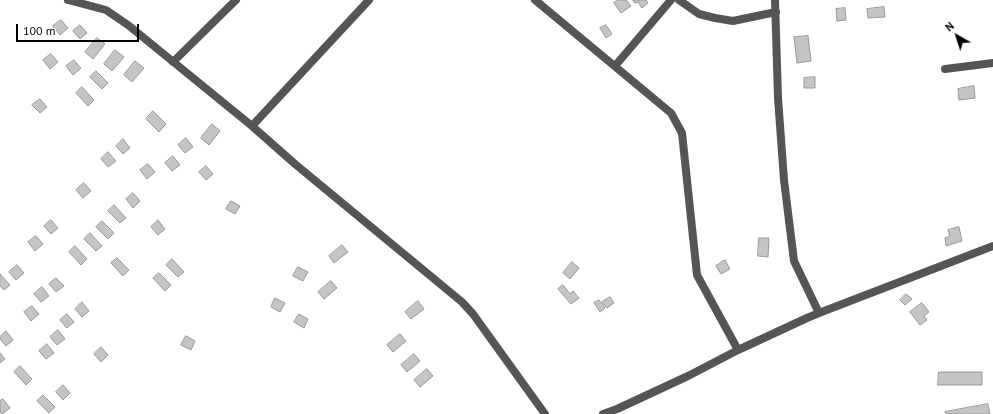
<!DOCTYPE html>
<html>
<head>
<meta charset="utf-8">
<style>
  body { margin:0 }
  #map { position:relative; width:993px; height:414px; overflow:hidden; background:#fff; font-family:"PT Sans",sans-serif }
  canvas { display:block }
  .north { position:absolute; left:937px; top:16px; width:40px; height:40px; -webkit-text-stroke:3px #fff; paint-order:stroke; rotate:321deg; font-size:11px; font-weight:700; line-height:16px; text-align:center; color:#000 }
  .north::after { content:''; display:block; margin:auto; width:14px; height:18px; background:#000; clip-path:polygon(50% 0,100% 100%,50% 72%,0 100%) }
  .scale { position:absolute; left:16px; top:24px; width:123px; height:18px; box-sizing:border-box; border:2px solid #000; border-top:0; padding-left:5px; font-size:12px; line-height:14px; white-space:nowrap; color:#000; -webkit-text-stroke:3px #fff; paint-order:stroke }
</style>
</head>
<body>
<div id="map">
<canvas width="993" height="414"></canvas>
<div class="north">N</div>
<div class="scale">100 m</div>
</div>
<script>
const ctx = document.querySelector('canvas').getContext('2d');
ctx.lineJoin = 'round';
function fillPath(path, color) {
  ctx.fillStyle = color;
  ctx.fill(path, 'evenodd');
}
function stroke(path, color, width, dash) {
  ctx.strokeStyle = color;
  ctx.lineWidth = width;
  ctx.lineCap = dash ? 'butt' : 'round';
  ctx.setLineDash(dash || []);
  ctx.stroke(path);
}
const building = new Path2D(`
  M618,0H626L631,6L621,13L614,3Z
  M633,0H646L648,3L642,8L638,2L635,3Z
  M884,7L885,17L868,18L867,9Z
  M845,8L846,20L837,21L836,9Z
  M61,20L68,28L60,35L53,26Z
  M80,25L87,33L80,39L73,31Z
  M606,25L612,34L606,38L600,28Z
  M808,36L811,61L797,63L794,37Z
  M97,38L105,44L93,59L85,52Z
  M115,50L124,57L112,71L104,64Z
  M51,54L58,62L50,69L43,60Z
  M74,60L81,68L73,75L66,66Z
  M135,61L144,68L132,82L124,75Z
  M96,71L108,83L102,89L90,77Z
  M815,77V88H804V78Z
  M974,86L975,98L959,100L958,89Z
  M82,87L94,100L88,106L76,93Z
  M40,99L47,107L40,113L32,105Z
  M153,111L166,124L159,132L146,119Z
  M212,124L220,131L209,145L201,138Z
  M186,138L193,147L185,153L178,145Z
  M123,139L130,148L123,154L116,146Z
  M108,152L116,161L108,167L101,159Z
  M173,156L180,165L172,171L165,163Z
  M148,164L155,172L147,179L140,170Z
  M206,166L213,174L206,180L199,172Z
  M84,183L91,191L83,198L76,190Z
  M133,193L140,201L133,208L126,199Z
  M231,201L240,206L235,214L226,209Z
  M114,205L126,218L120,223L108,211Z
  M51,220L58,228L51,234L44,226Z
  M158,220L165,229L158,235L151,227Z
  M102,221L114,233L108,239L96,227Z
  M959,227L962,241L946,246L945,238L950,236L948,230Z
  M90,233L102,246L96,251L84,239Z
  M36,236L43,244L35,251L28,242Z
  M759,238H769L768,257L758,256Z
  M342,245L348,252L334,263L329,256Z
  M75,246L87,259L81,265L69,252Z
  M117,258L129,270L123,276L111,263Z
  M172,259L184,272L178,277L166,265Z
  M725,260L730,269L721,274L716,266Z
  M572,262L579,268L570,279L563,273Z
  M17,265L24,273L16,280L9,272Z
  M298,267L308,272L303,281L293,276Z
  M159,273L171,285L165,291L153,278Z
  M0,274L10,285L4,290L0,286Z
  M56,278L64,286L56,292L49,284Z
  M331,281L337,288L324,299L318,292Z
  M563,285L570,294L573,291L579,298L571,304L558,289Z
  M42,287L49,296L41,302L34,294Z
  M906,294L912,299L905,305L900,300Z
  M610,297L614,303L607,308L602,302Z
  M275,298L285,303L280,312L271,307Z
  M599,300L605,308L600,312L594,303Z
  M418,301L424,309L411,319L405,312Z
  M82,302L89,311L82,317L75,309Z
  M922,303L929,312L924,316L927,320L920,325L910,312Z
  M32,306L39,314L31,321L24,312Z
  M67,314L74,322L67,328L60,320Z
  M299,314L308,319L304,328L294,322Z
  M58,330L65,339L57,345L50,337Z
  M6,331L13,340L6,346L0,339V337Z
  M400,334L406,341L393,352L387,345Z
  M186,336L195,341L191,350L181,345Z
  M47,344L54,353L46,359L39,351Z
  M101,347L108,355L101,362L94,354Z
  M0,353L5,359L0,363Z
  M414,354L420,361L407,372L401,365Z
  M20,366L32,379L26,385L14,372Z
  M427,369L433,376L420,387L414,380Z
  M939,372H982V385H938Z
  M63,385L70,393L63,400L56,392Z
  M43,395L55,407L49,413L37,401Z
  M3,399L10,408L2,414L0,412V401Z
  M988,404L990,414H946L945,412Z`);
fillPath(building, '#c4c4c4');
stroke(building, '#999', 1);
stroke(new Path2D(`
  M68,0L106,10L128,25L252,126L295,164L462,302L473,314L545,414
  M535,0L671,113L682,133L697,275L738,350
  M679,0L699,14L715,18L733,21L776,12
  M173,62L236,0
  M615,66L671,0
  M945,69L993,63
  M252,126L369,0
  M819,313L993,246
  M603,414L617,409L688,376L738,350L807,318L819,313L794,261L784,180L778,98L775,0`), '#555', 8);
</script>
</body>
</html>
